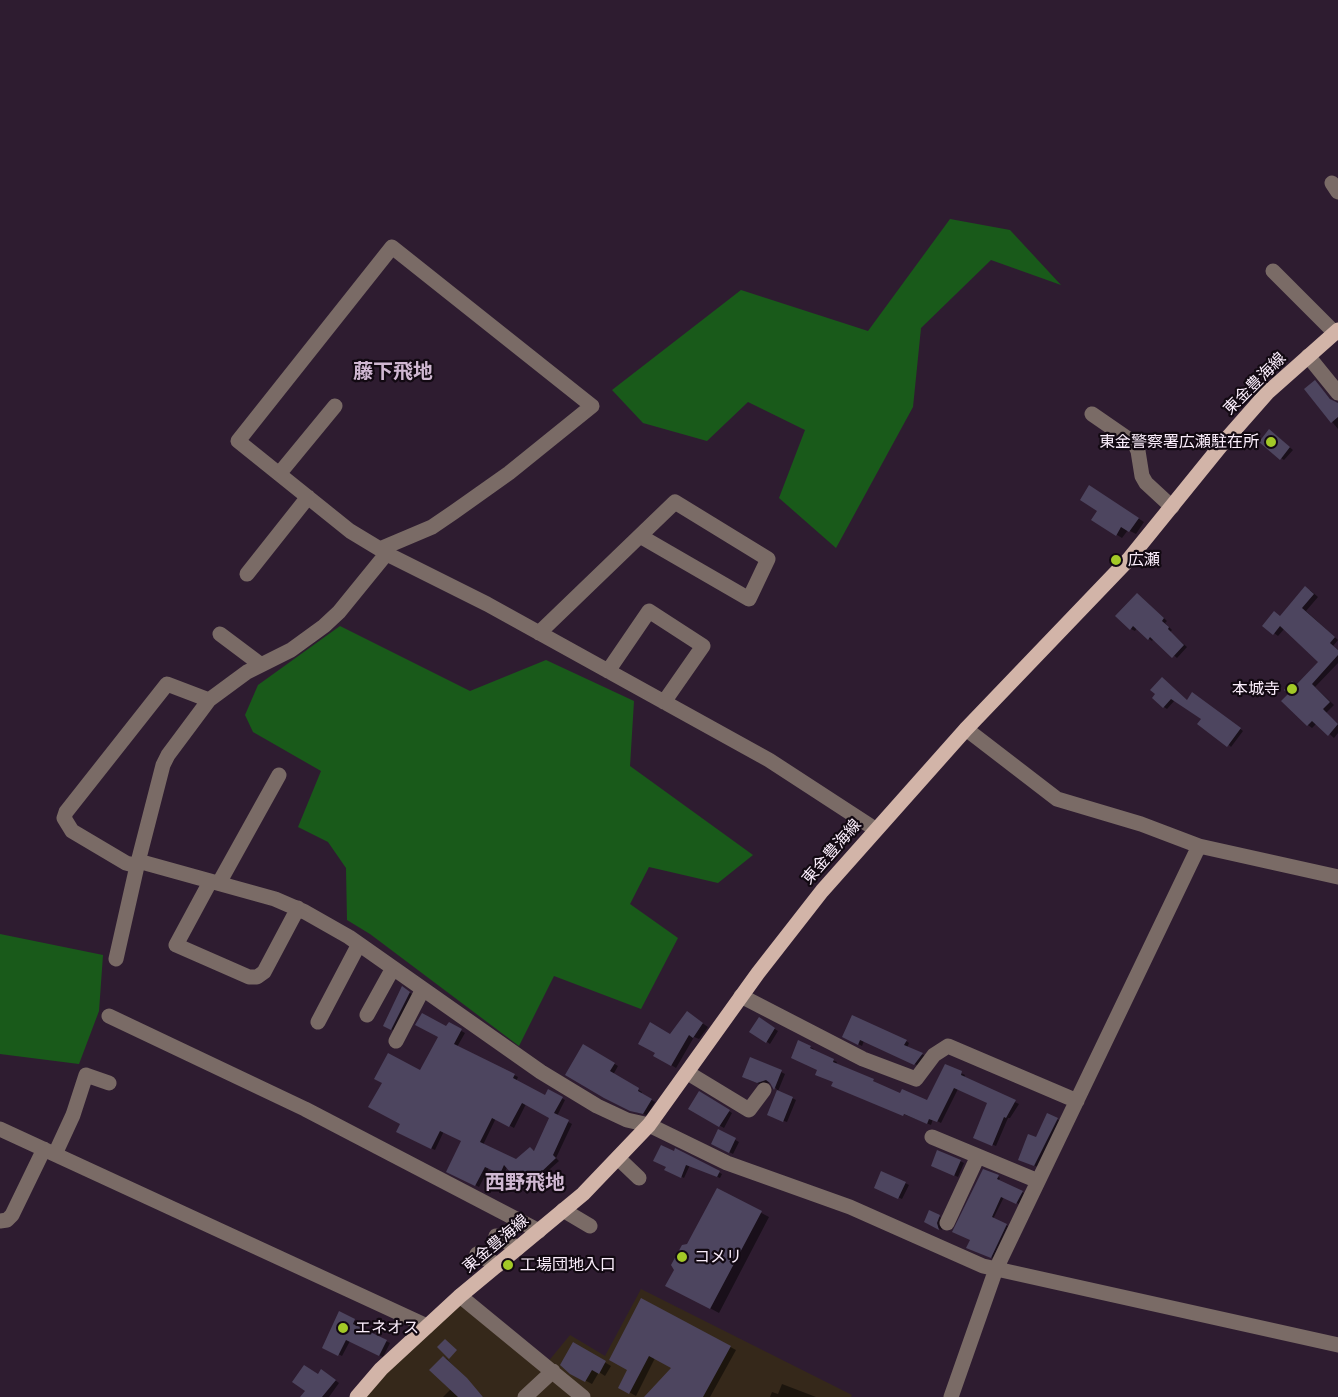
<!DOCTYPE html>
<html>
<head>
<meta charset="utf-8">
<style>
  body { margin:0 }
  canvas { display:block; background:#2e1c30 }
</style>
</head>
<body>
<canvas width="1338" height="1397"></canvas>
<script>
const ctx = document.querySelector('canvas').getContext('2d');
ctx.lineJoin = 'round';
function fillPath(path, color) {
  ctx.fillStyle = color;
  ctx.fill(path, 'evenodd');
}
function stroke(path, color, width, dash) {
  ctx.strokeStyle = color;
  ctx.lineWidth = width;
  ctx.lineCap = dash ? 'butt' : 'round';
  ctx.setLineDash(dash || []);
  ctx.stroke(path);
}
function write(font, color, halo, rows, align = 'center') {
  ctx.font = font + ' Rubik,"Noto Sans JP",sans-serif';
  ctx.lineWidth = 4.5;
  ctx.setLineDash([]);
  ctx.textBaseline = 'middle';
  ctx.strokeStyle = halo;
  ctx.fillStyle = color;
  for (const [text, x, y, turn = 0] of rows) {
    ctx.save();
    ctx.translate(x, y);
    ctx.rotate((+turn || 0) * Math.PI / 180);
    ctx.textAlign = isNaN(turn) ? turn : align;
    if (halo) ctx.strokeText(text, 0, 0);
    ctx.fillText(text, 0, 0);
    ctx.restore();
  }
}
fillPath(new Path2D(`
  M641,1289L852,1395L851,1397H364L390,1369L468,1297L547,1363L570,1335L605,1356Z`), '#35281a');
fillPath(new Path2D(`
  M950,219L1010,230L1061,285L991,260L921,328L913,407L836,548L779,498L805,430L748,402L707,441L643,423L612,390L741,290L868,331Z
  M340,626L470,691L546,660L634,701L630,766L753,855L718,883L649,867L630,904L678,938L641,1009L554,976L519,1046L370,934L347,920L346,868L328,842L298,827L321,771L253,732L245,715L258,685Z
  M0,934L103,955L99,1011L79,1064L0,1054Z`), '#195a1a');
fillPath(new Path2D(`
  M1315,382L1333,402L1338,403V429L1306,390Z
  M1273,433L1293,450L1284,460L1281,458Z
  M1096,491L1144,522L1136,534L1128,530L1122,538L1093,520L1099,511Z
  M1310,590L1318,597L1306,611L1338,640L1333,646L1338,650V663L1315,687L1334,705L1326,713L1338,724V733L1334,738L1317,723L1312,728L1308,725L1283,701L1320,662L1285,628L1278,636L1274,633L1281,617Z
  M1141,597L1167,621L1165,623L1172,630L1170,632L1187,647L1177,658L1154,638L1152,641L1149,639L1137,628L1135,631L1131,629Z
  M1157,694L1188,701L1196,696L1243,731L1231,747L1203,719L1175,700L1167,709L1164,707Z
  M403,988L413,995L395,1031L385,1026Z
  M692,1016L708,1027L699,1039L694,1037L676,1068L655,1055L671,1036Z
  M759,1019L778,1031L770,1044L751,1031Z
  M449,1024L465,1033L457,1047L514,1075L518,1077L516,1082L546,1097L549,1091L565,1100L557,1116L572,1124L556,1158L559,1161L541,1177L539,1176L527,1187L507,1167L504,1175L489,1168L479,1187L448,1171L463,1141L444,1131L435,1150L401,1134L421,1072ZM526,1104L551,1117L535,1151L530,1149L516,1161L483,1145L496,1118L514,1128Z
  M844,1037L906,1041L909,1043L907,1048L926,1056L919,1066L864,1041L862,1046Z
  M799,1042L814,1049L813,1051L837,1062L836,1065L873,1081L900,1095L928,1102L961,1073L965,1075L964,1078L1019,1104L1010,1118H1008L996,1146L978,1139L989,1103L958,1089L941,1123L933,1119L931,1125L837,1088L835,1082L819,1070Z
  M584,1046L618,1066L613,1075L642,1092L641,1094L655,1102L647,1115L635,1112Z
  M781,1072L785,1074L778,1091L771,1082L762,1085L747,1079Z
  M699,1093L732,1113L724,1128L690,1109Z
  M792,1098L796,1100L787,1122L772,1117Z
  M1048,1115L1061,1121L1038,1167L1023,1161L1036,1139Z
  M719,1131L739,1142L733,1154L713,1144Z
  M675,1150L722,1174L720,1178L690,1165L684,1178L666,1169Z
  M960,1161L964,1163L958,1177L936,1167Z
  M998,1177L1000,1178L998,1181L1024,1193L1019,1204L1004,1197L993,1219L1008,1226L993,1258L968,1247L972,1240L954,1231Z
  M905,1183L909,1185L902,1199L879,1189Z
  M718,1190L769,1217L719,1313L667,1285Z
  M930,1212L943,1219L942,1230L926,1222Z
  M641,1300L736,1350L710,1397H646L673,1368L655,1358L636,1396L620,1387L629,1369Z
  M340,1313L358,1323L356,1327L390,1343L383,1357L350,1341L342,1356L324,1347Z
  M574,1344L611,1366L605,1376L599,1372L592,1384L571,1373Z
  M443,1357L447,1359L483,1397H443L451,1389Z
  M325,1373L339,1383L329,1397H308L318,1376Z
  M782,1384L816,1397H770L772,1392L778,1394Z`), '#0007');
fillPath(new Path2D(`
  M1315,380L1330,399L1338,403V417L1331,423L1304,389Z
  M1269,429L1290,447L1280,460L1259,442Z
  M1089,485L1139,518L1129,532L1121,527L1116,536L1091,520L1097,511L1080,500Z
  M1305,586L1314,594L1302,608L1335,637L1330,643L1338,650V655L1312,684L1330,702L1323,709L1338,724L1328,736L1312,721L1307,726L1281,701L1288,694L1284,690L1292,681L1296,685L1318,662L1280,626L1273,635L1262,626L1274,611L1280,616Z
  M1137,593L1164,618L1162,621L1169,627L1168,629L1184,645L1172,658L1150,637L1148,640L1133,626L1130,630L1115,616Z
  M1162,677L1187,700L1192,692L1241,728L1227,747L1197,724L1201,719L1171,699L1163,708L1152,698L1155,694L1150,690Z
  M402,986L410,992L391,1030L383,1026Z
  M687,1011L703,1023L693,1038L689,1035L671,1066L653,1056L655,1053L638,1044L650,1022L670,1034Z
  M422,1013L446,1026L449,1022L462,1029L454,1044L515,1074L513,1078L545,1095L548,1089L563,1097L554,1113L569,1120L553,1155L556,1158L537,1176L535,1174L522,1186L504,1165L500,1174L485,1167L475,1186L446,1172L461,1141L440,1131L431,1149L396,1132L400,1124L368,1107L382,1083L374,1079L388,1053L420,1070L438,1037L415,1025ZM522,1103L549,1118L534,1151L530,1147L516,1159L480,1142L492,1118L509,1127Z
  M852,1015L907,1040L904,1045L923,1053L914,1065L860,1040L858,1045L842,1037Z
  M759,1017L775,1028L766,1043L749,1032Z
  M798,1040L811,1046L810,1048L834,1059L833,1062L874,1079L873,1081L900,1093L902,1089L927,1100L945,1064L962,1071L961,1075L1016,1100L1006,1118L1004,1117L992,1146L973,1138L987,1103L954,1088L937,1122L929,1119L927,1124L904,1114L903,1116L831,1086L833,1082L815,1075L817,1070L791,1058Z
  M583,1044L615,1063L610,1071L639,1088L638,1091L652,1099L643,1114L630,1111L604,1098L565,1075Z
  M750,1057L782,1070L774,1090L770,1083L766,1080L757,1083L742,1077Z
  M777,1090L793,1097L783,1122L767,1115Z
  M699,1091L730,1110L719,1127L688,1109Z
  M1047,1113L1058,1118L1034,1166L1018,1160L1028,1134L1036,1137Z
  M718,1129L736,1138L729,1153L711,1144Z
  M661,1145L674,1151L675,1148L720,1171L717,1177L686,1165L681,1178L664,1170L666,1167L653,1161Z
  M937,1150L961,1160L954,1176L931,1166Z
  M983,1169L999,1175L997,1179L1023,1191L1016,1204L1001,1197L992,1217L1007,1224L991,1258L966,1248L970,1240L952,1232Z
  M881,1171L906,1182L898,1199L874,1188Z
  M717,1188L762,1211L710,1309L665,1286L674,1270L671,1265L682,1245L687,1244Z
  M929,1210L940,1215L937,1223L939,1230L924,1222Z
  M641,1298L731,1346L703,1397H644L671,1368L649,1356L629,1394L618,1388L627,1370L609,1360Z
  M339,1311L355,1319L353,1324L387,1340L379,1356L346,1340L338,1356L322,1348Z
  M445,1339L457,1350L449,1359L437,1347Z
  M573,1342L606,1361L599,1374L592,1370L585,1382L570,1374L560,1365Z
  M443,1356L467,1378L483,1397H458L429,1370Z
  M304,1365L318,1374L321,1369L336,1380L322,1397H300L305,1391L292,1382Z`), '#4d455f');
stroke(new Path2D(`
  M1332,183L1338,192
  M1273,271L1335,333
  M1308,356L1338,393
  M1092,414L1134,443L1138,451L1142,476L1146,483L1172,507
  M279,474L335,406
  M380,549L432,527L454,512L509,473L592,406L392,247L238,441L350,531L393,557L487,604L769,760L875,829
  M247,574L308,497
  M539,633L675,502L768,559L749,599L640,536
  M220,634L260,664
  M608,671L649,611L703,646L664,702
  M966,729L1057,799L1141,824L1199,846L1338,877
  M138,861L275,899L305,912L349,937L541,1072L597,1106L627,1120L649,1125L727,1163L850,1207L983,1266L1338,1345
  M137,866L126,863L72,831L64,818L66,812L167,684L209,700
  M210,882L176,945L249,977H257L264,972L298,908
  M219,883L279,775
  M116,959L137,866L163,765L168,755L209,700L247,672L291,650L324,626L339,612L387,553
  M741,996L863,1059L916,1079L934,1055L948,1046L1077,1101
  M367,1015L393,968
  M109,1016L305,1109L539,1231
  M318,1022L359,944
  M396,1041L423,989
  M688,1073L749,1110L764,1090
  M0,1129L427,1326
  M932,1137L1038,1181
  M55,1154L73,1115L86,1075L109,1083
  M618,1158L639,1178
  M563,1210L590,1226
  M0,1221L7,1220L12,1215L44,1149
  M947,1223L978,1156
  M496,1236L518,1248
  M477,1254L498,1265
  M460,1296L583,1397
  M525,1397L553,1371
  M951,1397L996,1269L1199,846`), '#7a6b66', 15);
stroke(new Path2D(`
  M357,1397L381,1369L460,1296L583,1194L649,1125L758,973L822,891L966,729L1129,559L1223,443L1267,393L1338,330`), '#d2b4a8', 15);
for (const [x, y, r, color] of [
  [1271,442,6,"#a3c927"],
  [1116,560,6,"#a3c927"],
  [1292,689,6,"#a3c927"],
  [682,1257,6,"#a3c927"],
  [508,1265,6,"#a3c927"],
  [343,1328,6,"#a3c927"]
]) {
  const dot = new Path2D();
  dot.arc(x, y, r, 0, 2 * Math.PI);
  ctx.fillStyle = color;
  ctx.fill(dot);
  stroke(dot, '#120912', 2);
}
write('16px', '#fbeefc', '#120912', [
  ["東金豊海線",1255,384,-45],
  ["東金豊海線",832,852,-49],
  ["東金豊海線",496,1244,-40]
]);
write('16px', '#fbeefc', '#120912', [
  ["東金警察署広瀬駐在所",1259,442,"right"],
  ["広瀬",1128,560],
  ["本城寺",1280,689,"right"],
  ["コメリ",694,1257],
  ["工場団地入口",520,1265],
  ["エネオス",355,1328]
], 'left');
write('bold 20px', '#d0b8d2', '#120912', [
  ["藤下飛地",393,372],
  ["西野飛地",525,1183]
]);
</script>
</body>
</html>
